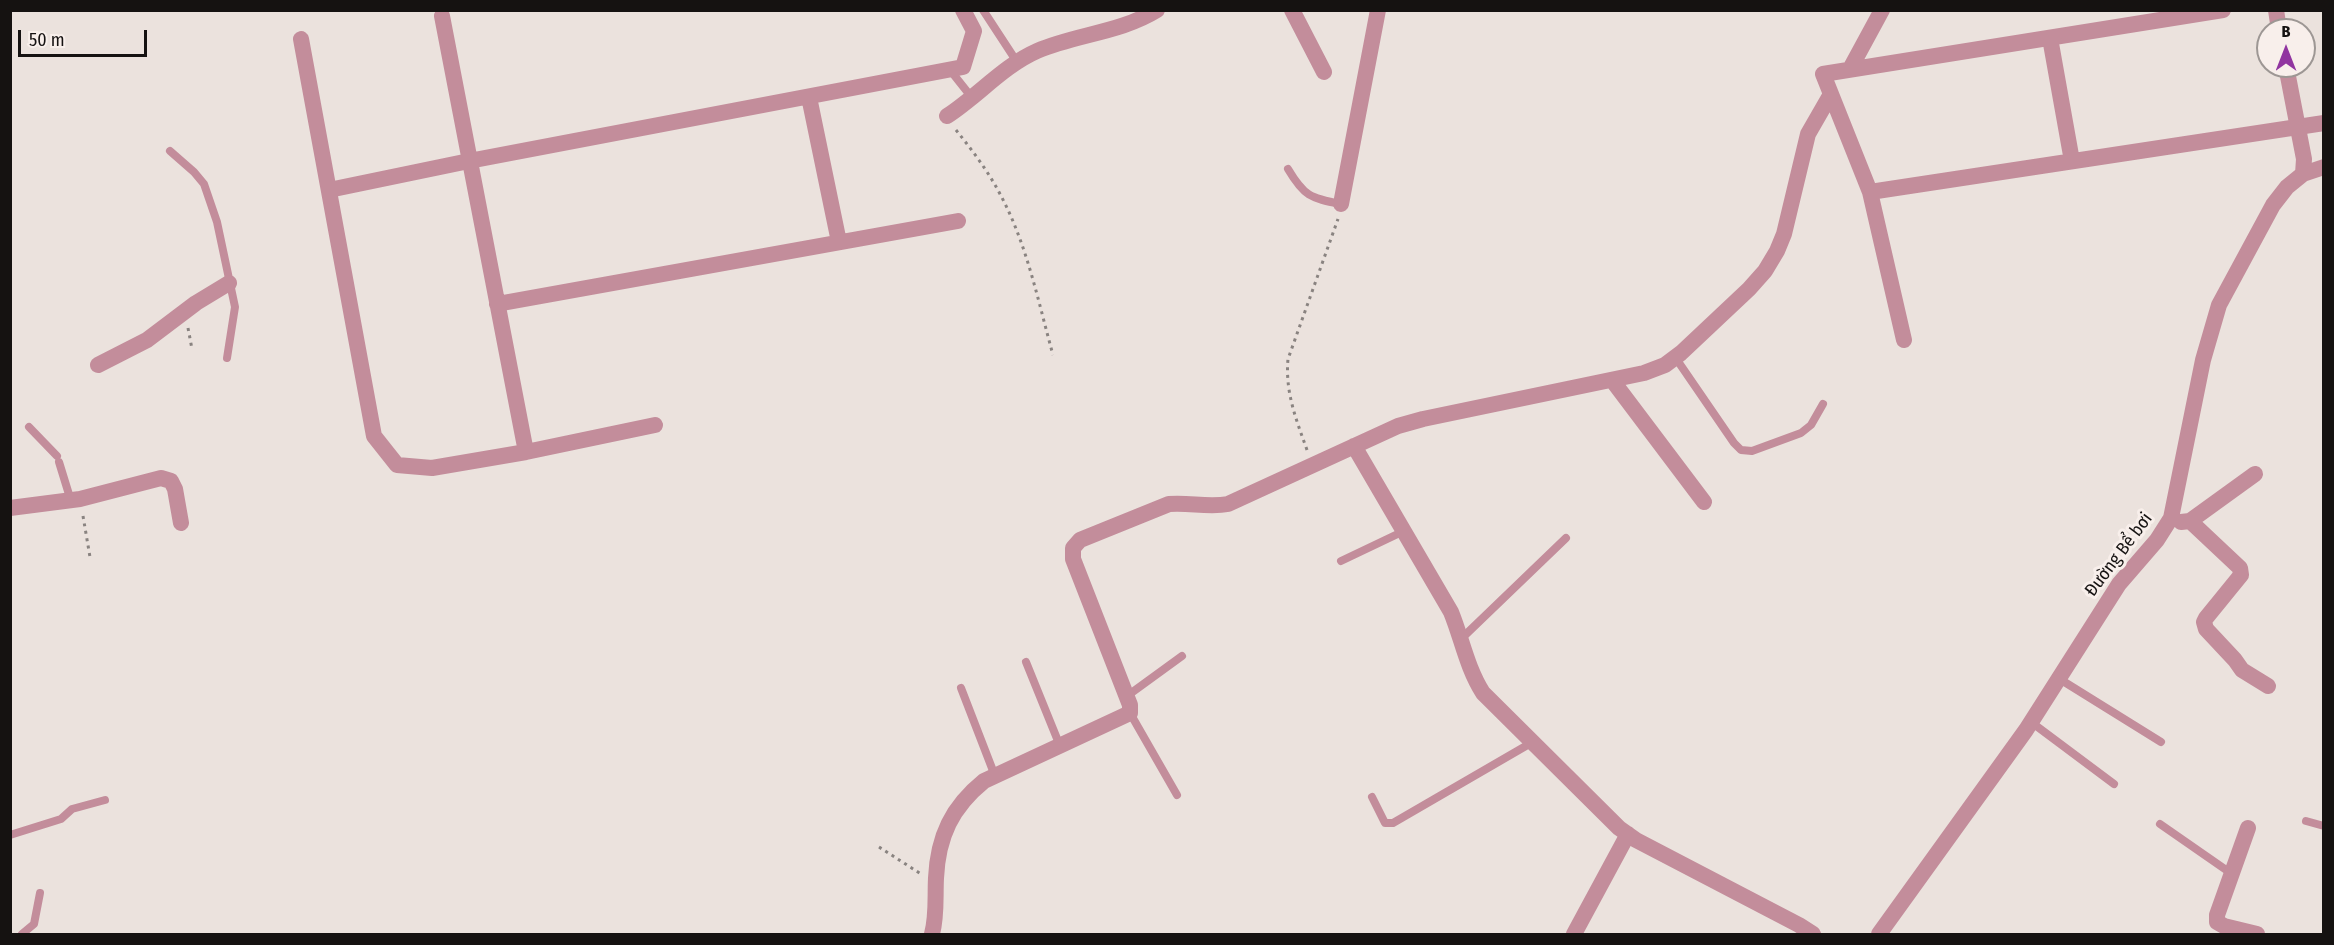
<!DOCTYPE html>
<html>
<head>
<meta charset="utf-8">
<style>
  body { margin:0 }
  #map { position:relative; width:2334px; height:945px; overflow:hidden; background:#ebe2dd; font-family:"Fira Sans Condensed",sans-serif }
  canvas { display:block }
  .frame { position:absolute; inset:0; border:12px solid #151211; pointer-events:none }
  .north { position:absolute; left:2256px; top:18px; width:60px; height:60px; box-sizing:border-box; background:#f8efeb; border:2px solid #9d9794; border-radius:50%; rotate:0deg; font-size:16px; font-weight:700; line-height:24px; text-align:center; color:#151211 }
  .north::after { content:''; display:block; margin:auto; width:21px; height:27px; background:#9135a0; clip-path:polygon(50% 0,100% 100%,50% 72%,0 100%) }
  .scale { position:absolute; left:18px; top:30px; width:129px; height:27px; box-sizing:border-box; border:3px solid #151211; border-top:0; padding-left:8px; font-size:18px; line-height:21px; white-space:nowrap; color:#151211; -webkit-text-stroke:4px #f8efeb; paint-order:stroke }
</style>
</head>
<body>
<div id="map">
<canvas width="2334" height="945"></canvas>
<div class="frame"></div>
<div class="north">B</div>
<div class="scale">50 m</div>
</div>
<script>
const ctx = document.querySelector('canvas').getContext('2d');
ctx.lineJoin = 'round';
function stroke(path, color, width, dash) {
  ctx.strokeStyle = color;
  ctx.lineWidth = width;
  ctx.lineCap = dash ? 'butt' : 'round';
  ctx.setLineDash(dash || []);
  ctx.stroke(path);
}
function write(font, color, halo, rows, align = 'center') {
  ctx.font = font + ' "Fira Sans Condensed",sans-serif';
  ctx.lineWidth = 6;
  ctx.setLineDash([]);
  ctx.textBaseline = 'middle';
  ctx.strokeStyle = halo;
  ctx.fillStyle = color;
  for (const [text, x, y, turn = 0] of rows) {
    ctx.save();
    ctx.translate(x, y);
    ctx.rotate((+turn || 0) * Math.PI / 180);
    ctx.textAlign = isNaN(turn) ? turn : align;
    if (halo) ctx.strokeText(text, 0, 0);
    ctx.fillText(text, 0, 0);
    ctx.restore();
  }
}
stroke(new Path2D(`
  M956,130C972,150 988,171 1000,194C1027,244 1038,301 1053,355
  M188,328L192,349
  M1307,450C1296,419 1285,392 1288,359L1338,219
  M83,516L90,557
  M879,847L921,874`), '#898380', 3, [3, 4.5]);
stroke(new Path2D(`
  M983,10L1017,62
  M950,70L973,99
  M170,151L194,172L204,184L217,222L235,307L227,358
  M1288,169C1304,196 1310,198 1341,204
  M1675,357L1734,443L1741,450L1752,451L1801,433L1811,425L1823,404
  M29,427L57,456
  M59,462L71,501
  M1341,561L1404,531
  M1461,639L1566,538
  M1026,662L1060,746
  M2058,678L2161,742
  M961,688L995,776
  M1127,696L1182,656
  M1130,713L1177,795
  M2031,722L2114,784
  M1372,797L1385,823H1393L1531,743
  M2306,821L2324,826
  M2160,824L2232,874
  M10,835L61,819L72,809L105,800
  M22,934L34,924L40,893`), '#c38d9b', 8);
stroke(new Path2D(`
  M1292,10L1324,72
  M2276,10L2279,30
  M442,16L526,452
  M2050,38L2072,161
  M301,39L374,436L397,465L432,468L526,452L655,425
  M1850,69L1882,10
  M809,97L839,242
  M947,116C978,96 1003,66 1037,51C1076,34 1120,33 1157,10
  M2303,174L2324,167
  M329,190L469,161L963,67L974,31L963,10
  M1870,192L2324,123
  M1341,204L1378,10
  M497,304L958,221
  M1904,340L1870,192L1823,74L2223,10
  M98,365L147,340L196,303L229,283
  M1612,380L1704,502
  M1354,446L1451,612C1462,639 1467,668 1483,693L1619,828L1636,840L1799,925L1813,934
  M10,508L80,499L161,478L171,481L175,489L181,523
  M2190,521L2240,568L2241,575L2206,618L2204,622L2206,629L2235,660L2242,670L2268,686
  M2181,522L2190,521L2255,474
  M2248,828L2217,915V922L2224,926L2257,934
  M932,934C937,916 935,897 936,878C938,836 952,807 984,781L1130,713V705L1073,559V548L1080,540L1169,504C1189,502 1208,508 1228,504L1398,426L1423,419L1644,373L1665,365L1681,353L1749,289L1765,271L1777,251L1784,234L1808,134L1831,94
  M1574,934L1628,834
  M1879,934L2026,730L2119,584L2157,540L2171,518L2203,360L2219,305L2273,205L2287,187L2303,174L2304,159L2286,66`), '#c38d9b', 16);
write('18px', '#151211', '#f8efeb', [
  ["Đường Bể bơi",2119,555,-53]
]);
</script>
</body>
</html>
